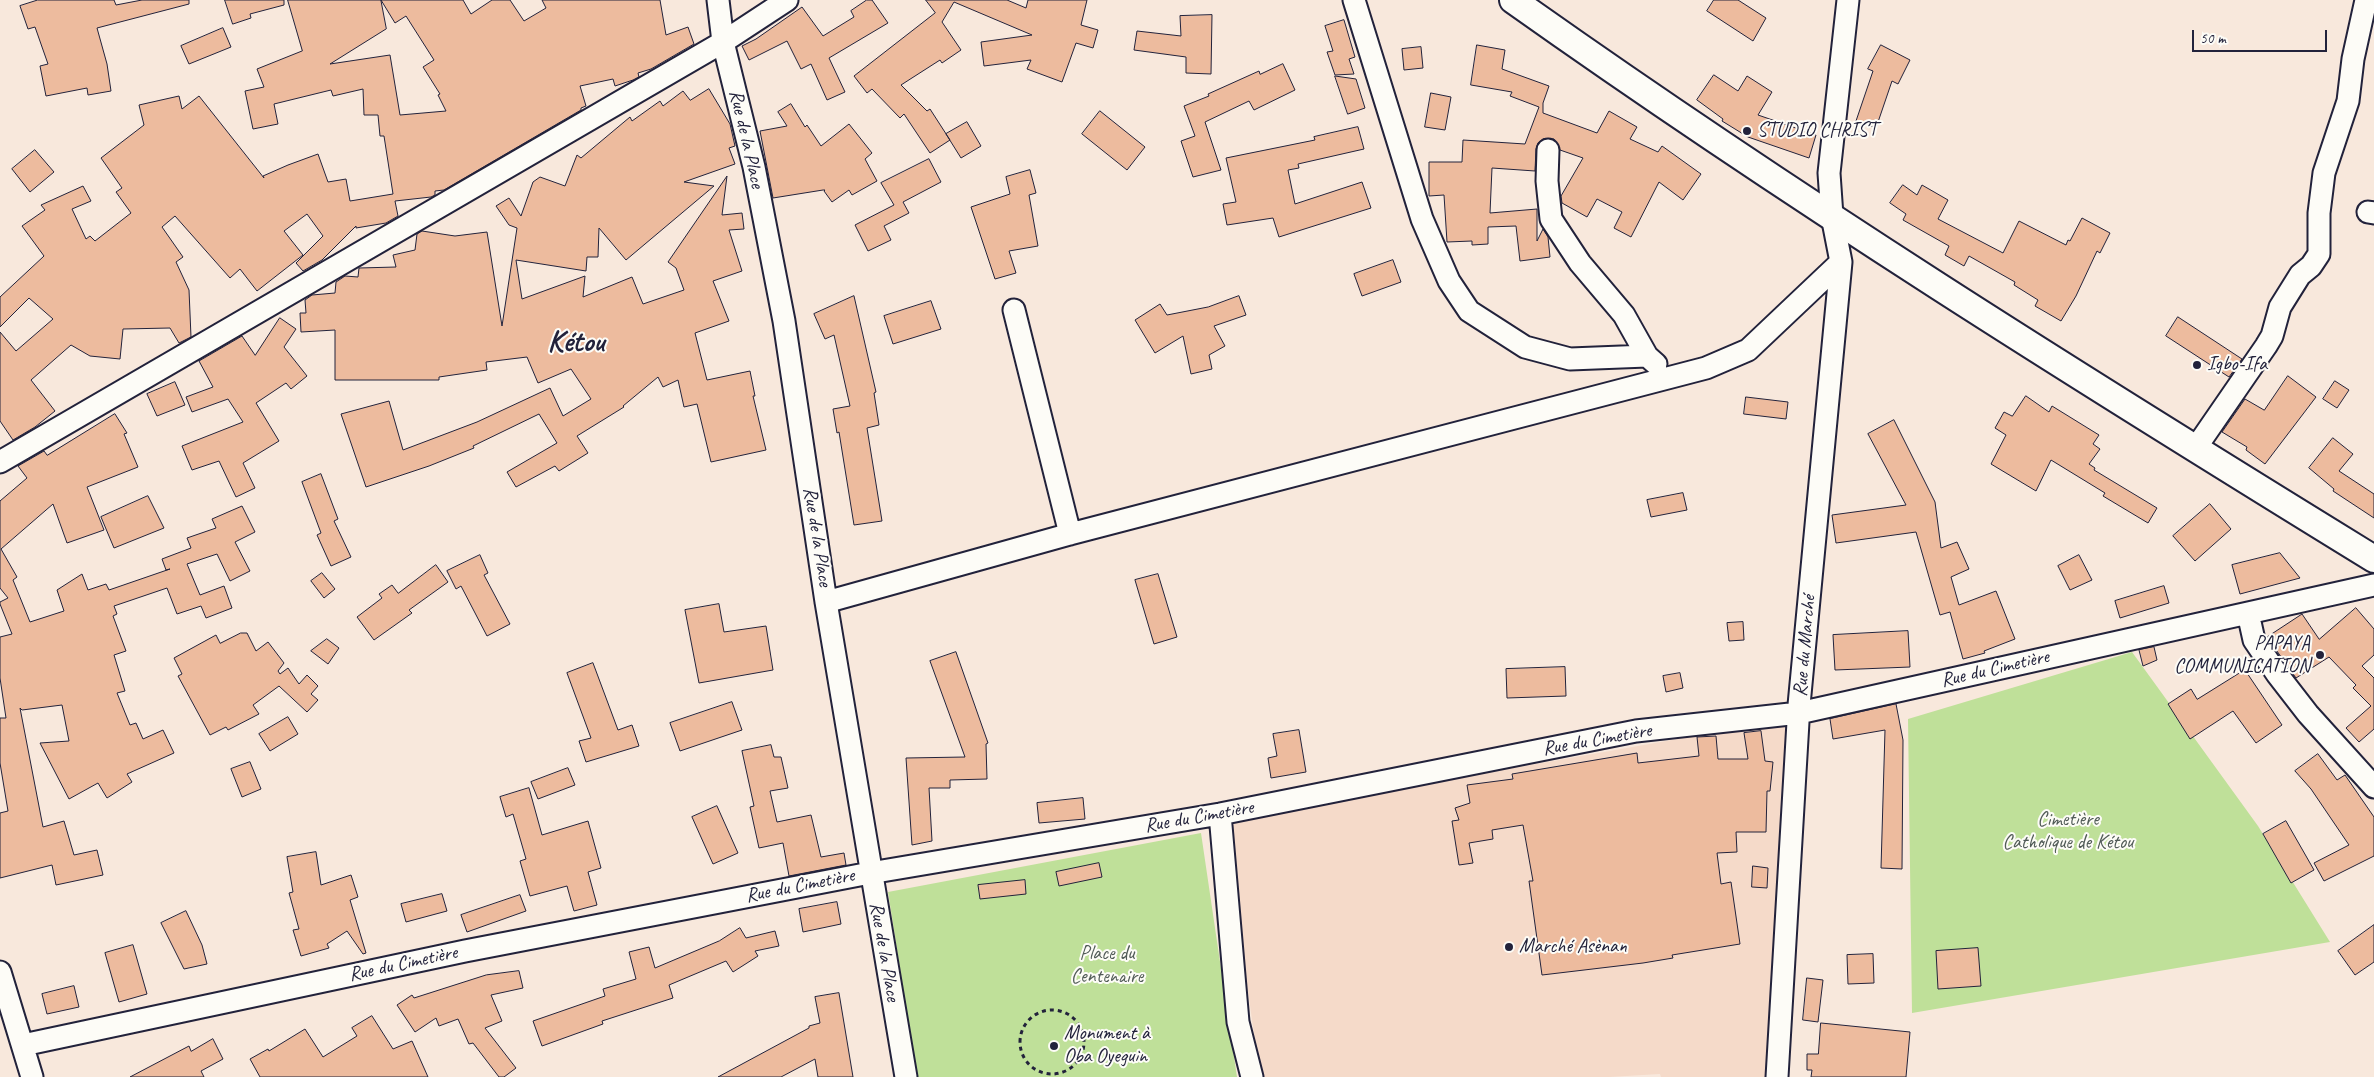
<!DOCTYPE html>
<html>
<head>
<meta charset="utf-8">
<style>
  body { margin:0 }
  #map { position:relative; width:2374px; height:1077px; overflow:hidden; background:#f8e8dc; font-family:Caveat,sans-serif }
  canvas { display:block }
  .scale { position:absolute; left:2192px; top:30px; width:135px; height:22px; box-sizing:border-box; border:2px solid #22223b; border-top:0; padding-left:6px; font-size:15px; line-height:18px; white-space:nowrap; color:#22223b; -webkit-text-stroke:4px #fdfcf7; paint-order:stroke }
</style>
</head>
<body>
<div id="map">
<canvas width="2374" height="1077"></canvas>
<div class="scale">50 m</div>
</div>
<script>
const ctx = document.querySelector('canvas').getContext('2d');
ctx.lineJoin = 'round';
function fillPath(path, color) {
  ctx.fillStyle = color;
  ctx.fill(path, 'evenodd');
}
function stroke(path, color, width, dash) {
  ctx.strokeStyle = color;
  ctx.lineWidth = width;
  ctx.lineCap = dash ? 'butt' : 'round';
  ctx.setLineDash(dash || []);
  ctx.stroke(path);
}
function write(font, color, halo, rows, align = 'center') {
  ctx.font = font + ' Caveat,sans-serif';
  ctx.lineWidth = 4;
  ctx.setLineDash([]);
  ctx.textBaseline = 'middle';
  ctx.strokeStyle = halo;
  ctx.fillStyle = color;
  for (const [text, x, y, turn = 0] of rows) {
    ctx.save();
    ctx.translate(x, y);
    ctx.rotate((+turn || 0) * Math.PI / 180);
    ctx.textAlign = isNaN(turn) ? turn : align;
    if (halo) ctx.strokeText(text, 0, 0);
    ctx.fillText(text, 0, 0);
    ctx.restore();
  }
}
fillPath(new Path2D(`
  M1791,719L1768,1077H1661L1660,1074L1609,1077H1260L1224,819Z`), '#f5dac9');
fillPath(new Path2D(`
  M2132,652L2258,826L2330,942L1912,1013L1908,719Z
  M1201,833L1237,1077H917L888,892Z`), '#bfe099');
const building = new Path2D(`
  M38,0H114L116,5L142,0H189V4L97,28L107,64L111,91L88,95L87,88L46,96L40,66L48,64L35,27L28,29L20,6Z
  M225,0H284V5L250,14L251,18L233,24Z
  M288,0H463L471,14L492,0H510L524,21L546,8L542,0H660L666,35L688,27L694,44L651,69L638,73L639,77L633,80L615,86L613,79L580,86L586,106L581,108V110L444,190L435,191V195L431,197L395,201L398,216L386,223L356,228V226L322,260L303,271L296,263L323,236L307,214L284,231L303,255L257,291L240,269L230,278L175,216L162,227L183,257L176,262L189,290L191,337L179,343L170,328L123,329L120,359L90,356L71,345L31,380L55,411L35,427L13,440L0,421V332L16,351L53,319L29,298L0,327V297L44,256L22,226L45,210L41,205L83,186L91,201L72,209L86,239L90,236L95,241L131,213L116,192L122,188L101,158L144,125L139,105L179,96L182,109L199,96L264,178L263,176L288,165L318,154L328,182L346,179L350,201L393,194L384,136H380L378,115H364L363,89L333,96L331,90L274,104L278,124L253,129L245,91L264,87L257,69L302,51ZM381,0L395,23L406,16L434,60L423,67L440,94L438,95L446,111L400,115L390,55L330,64L386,29Z
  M867,0H872L888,23L829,58L845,92L827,100L811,64L801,69L787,41L749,60L742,46L756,39L802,7L823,36L854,17L851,11Z
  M926,0H1007L1026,8L1028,0H1087L1081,25L1098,30L1093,48L1076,43L1062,82L1027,69L1031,60L984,66L981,42L1032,35L954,2L942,22L961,50L942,63L940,60L901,85L927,111L930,109L950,140L930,153L904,114L900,118L872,89L867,93L854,76L935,13Z
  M1714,0H1738L1766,18L1753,41L1707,11Z
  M1212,15L1211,74L1186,73V57L1134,50L1137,31L1181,36L1180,16Z
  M1344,20L1355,57L1349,59L1354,74L1335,75L1327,52L1333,51L1325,26Z
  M223,28L231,47L189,64L181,46Z
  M1477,45L1505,50L1502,69L1549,86L1543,103V113L1597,133L1609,111L1637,127L1630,139L1658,152L1662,146L1701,174L1683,200L1659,182L1631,237L1614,228L1622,212L1597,199L1587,217L1562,203L1561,196L1583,158L1560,150L1554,139H1543L1538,143L1536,149L1535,171L1492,168L1490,213L1537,209V241L1543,229L1548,237L1550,257L1520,261L1516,226L1488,227V244L1472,245V241L1447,242L1444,195L1429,196V162H1462L1463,140L1525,144L1539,107L1510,96L1512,92L1471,85Z
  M1881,45L1910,60L1898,84L1892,81L1876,128L1856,121L1873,71L1868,69Z
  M1421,47L1423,68L1404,70L1402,49Z
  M1283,64L1295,90L1254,110L1249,101L1205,122L1221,170L1193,177L1181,141L1195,136L1184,106L1209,96L1208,94L1259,71L1260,74Z
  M1714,75L1738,91L1747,76L1772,92L1758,115L1816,135L1809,158L1748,137L1722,121L1723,119L1697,100Z
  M1335,76L1356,79L1365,108L1348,114Z
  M709,89L730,124L735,146L729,148L735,164L684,182L714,186L626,260L599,228L598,257H587L586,271L516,260L522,299L585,276L583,297L632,277L643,304L684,290L676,268L668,262L727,176L722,215L742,213L744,229L729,230L742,271L713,281L729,321L695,333L707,380L750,371L755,396H753L766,450L711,462L697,404L684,407L678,380L663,387L658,377L623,406L624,407L577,436L588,453L559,471L555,466L516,487L507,472L557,443L539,414L473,446L474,448L429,466L366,487L341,414L389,401L403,450L477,422L550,388L563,416L591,399L571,369L538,383L527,357L486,362L487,370L439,377V380H335V330L301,332L300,313H306L305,300L312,295L335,293L336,282L345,276L358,277L359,268L396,267L393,255L415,250L417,234L422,231L455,236L487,232L502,326L517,228L509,225L496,206L509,198L521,216L533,182L540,177L565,186L577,155L581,158L630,117L632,121L660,101L663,106L683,91L690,100Z
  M1431,93L1451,97L1445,130L1425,127Z
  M791,104L805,127L807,125L821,146L849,124L872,153L865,159L877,181L852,195L849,190L832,202L824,191L825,190H823L773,198L760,131L787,126L778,112Z
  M1100,111L1145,147L1127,170L1082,134Z
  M967,122L981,146L961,158L946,134Z
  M1358,127L1364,149L1298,164L1299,168L1288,170L1295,204L1362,182L1371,208L1279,237L1273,218L1227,225L1223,204L1236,202L1226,158L1315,140L1314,137Z
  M35,150L54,172L30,192L12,169Z
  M929,159L941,182L903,202L909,213L884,226L891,240L868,251L855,225L894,205L881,183Z
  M1030,170L1036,193L1029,195L1038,246L1009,251L1016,273L995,279L971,207L1010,194L1006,177Z
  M1903,185L1917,195L1922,185L1948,200L1938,219L2003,253L2019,221L2066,245L2068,240L2070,241L2082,218L2110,233L2100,253L2097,251L2076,296L2061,321L2035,306L2038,300L2014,285L2015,282L1969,256L1964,266L1945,255L1949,246L1903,220L1906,214L1890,203Z
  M1393,260L1401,282L1362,296L1354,274Z
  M854,296L876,392L874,393L879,425L867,428L882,521L854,525L839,432L837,433L833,409L850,406L834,335L825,339L814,314Z
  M1239,296L1246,315L1214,326L1225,346L1209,355L1212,369L1191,374L1183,336L1155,353L1135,320L1160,304L1167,315L1208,307Z
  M931,301L941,329L893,344L884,316Z
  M2178,317L2242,359L2229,377L2166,336Z
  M280,318L296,329L284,347L307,376L291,389L286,383L256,403L279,441L243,463L255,488L236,497L219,461L192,470L182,446L243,422L228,399L192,412L186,397L213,387L199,361L242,336L255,355Z
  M2288,376L2316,397L2265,464L2246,450L2247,447L2222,432L2245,399L2264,410Z
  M2335,381L2349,390L2337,408L2323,399Z
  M175,382L185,405L157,416L147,394Z
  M2026,396L2049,412L2052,406L2099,435L2093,444L2100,449L2089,464L2095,468L2094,470L2157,508L2148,523L2103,496L2105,493L2051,460L2036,491L1991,464L2006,435L1995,428L2004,412L2012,416Z
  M1746,397L1788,402L1786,419L1744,414Z
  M115,414L127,433L124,434L138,467L87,487L104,530L67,543L53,504L1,549L17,577L13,580L30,622L64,611L57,590L82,574L88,590L106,584L109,590L170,569L166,570L162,559L191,548L187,538L216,528L212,519L242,506L255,532L235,542L250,571L230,581L217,554L187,564L200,595L224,586L232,608L206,618L201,606L177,614L167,588L114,606L117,614L113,616L126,651L114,655L125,691L117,693L130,725L136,723L143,739L163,730L174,753L127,774L132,782L107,798L98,783L69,799L40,743L69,741L62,705L22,710L20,708L43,827L64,821L74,855L97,850L103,875L56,885L52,865L0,878V813L8,811L0,763V718H6L0,678V637L12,634L0,604V602L8,598L0,588V501L27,478L18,466L44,451L47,455Z
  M1894,420L1935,502L1941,548L1957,542L1969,569L1951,577L1959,605L1996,591L2015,639L1984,651L1985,653L1963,659L1950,612L1940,615L1916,532L1836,543L1832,515L1906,505L1868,434Z
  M2333,438L2353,454L2339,471L2374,494V518L2333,491L2334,489L2309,468Z
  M321,474L338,519L334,521L351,557L331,566L317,535L321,533L302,482Z
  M1683,493L1687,510L1651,517L1647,500Z
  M148,496L164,528L114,548L101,517Z
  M2210,504L2231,529L2195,561L2173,536Z
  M2280,553L2300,578L2240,594L2232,565Z
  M480,555L488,573L484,575L510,624L487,636L461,586L456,589L447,571Z
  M2079,555L2092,580L2070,590L2058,566Z
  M436,565L448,582L409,610L412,613L374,640L357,617L382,598L379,594L392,585L398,593Z
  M322,573L335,589L324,598L311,581Z
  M1158,574L1177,637L1154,644L1135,580Z
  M2164,586L2169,603L2120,618L2115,601Z
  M719,604L724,632L766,626L773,670L699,683L685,610Z
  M2356,608L2374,629V655L2362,666L2374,678V729L2359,742L2346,728L2371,706L2353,688L2356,685L2329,657L2296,678L2267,637L2302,614L2319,639Z
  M1743,622L1744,640L1729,641L1727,623Z
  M1908,631L1910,667L1835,670L1833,635Z
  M241,633H247L256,651L268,642L284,663L278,671L280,674L288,668L299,684L307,675L318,686L311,694L318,700L307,712L279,686L253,705L259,714L228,730L226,727L210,735L178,676L182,674L174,658L216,635L220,643Z
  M327,639L339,648L328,664L311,651Z
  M2154,647L2157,660L2143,666L2139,650Z
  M956,652L988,743L986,744L987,779L950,780V788H929L932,841L912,845L906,758L965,757L930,661Z
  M593,663L618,730L632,725L639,746L586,762L579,741L591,738L567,673Z
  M1565,667L1566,696L1507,698L1506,669Z
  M2245,670L2282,725L2256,743L2233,711L2190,739L2168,704L2191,689L2197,699Z
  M1680,673L1683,688L1666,692L1663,676Z
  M732,702L742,730L680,751L670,723Z
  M1896,704L1903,740L1902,869L1881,868L1885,730L1833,739L1830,719Z
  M288,717L298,734L270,751L259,734Z
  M1299,730L1306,772L1271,778L1268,758L1277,756L1273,734Z
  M1761,731L1765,761L1773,762L1770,791H1767L1766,832H1736L1737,852L1717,853L1721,884L1731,882L1740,944L1672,955L1673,958L1643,963L1542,975L1529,881H1533L1523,825L1492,830L1493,839L1469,843L1473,863L1459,865L1452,821L1459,820L1455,808L1470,803L1467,785L1513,779L1512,774L1637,753L1638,763L1699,756L1697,737L1716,736L1718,759H1748L1744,733Z
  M771,745L774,757H781L788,788L770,791L777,822L811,815L821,857L844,853L846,865L789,876L783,843L759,848L750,807L754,806L742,751Z
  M2318,754L2337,780L2345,775L2374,817V856L2324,881L2314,863L2349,845L2311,789L2295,771Z
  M250,762L261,789L242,797L231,769Z
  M568,768L575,785L538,799L531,782Z
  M529,788L542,835L588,821L601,868L588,872L597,905L574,911L567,886L530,896L520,861L526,859L513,814L506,817L500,797Z
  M1083,798L1085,819L1039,823L1037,803Z
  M717,806L738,853L713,864L692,817Z
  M2286,821L2314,870L2291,883L2263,834Z
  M316,852L321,885L351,875L358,897L350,900L366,953L363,954L347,931L327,944L329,948L301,956L293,930L299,929L289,893L293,892L287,857Z
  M1099,863L1102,877L1059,886L1056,872Z
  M1753,866L1768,868L1767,888L1752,887Z
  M1025,880L1026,894L980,899L978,885Z
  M442,894L447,911L406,922L401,904Z
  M520,895L526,911L467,932L461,915Z
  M837,902L841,924L803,932L799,909Z
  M186,911L202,945L207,964L184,969L161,923Z
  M2374,925V962L2355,975L2338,951Z
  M740,928L746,938L775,931L779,946L755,951L758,956L733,972L726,961L669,985L673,998L602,1021L603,1024L542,1046L533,1021L605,996L603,989L636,979L629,952L649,947L655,968L719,941Z
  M133,945L147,994L119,1002L105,953Z
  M1978,948L1981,986L1938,989L1936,951Z
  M1873,954L1874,983L1848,984L1847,955Z
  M519,971L523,988L491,995L502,1021L485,1028L516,1068L504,1077H499L473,1043L469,1044L458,1019L439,1026L436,1018L415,1032L397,1005L412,995L414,998L486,975Z
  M1807,978L1823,980L1818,1022L1803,1020Z
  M74,986L79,1007L47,1014L42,994Z
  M839,993L853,1077H818L815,1059L781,1077H718L809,1028V1026L820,1023L815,997Z
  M372,1016L393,1049L412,1041L428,1077H260L250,1059L268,1049L269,1051L305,1029L323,1057L357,1036L352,1028Z
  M1821,1023L1910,1032L1906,1077H1811L1812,1070H1807V1054H1818Z
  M213,1039L223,1059L201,1071L204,1077H130L189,1046L191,1051Z`);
fillPath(building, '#edbb9e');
stroke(building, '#22223b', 1);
const minor = new Path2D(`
  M718,0L723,42L754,167L784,321L826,602L906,1077
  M1354,0L1422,219L1449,281L1469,311L1525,347L1570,359L1647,356
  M1548,150L1547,181L1551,219L1580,263L1624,315L1647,356L1656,364
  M2368,212L2374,213
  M1014,310L1070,534
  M2195,449L2266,346L2272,336L2280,307L2300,275L2311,266L2319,254V213L2324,173L2348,101L2353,59L2366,0
  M0,462L723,42L787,0
  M826,602L1070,534L1706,368L1748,350L1841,262
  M2248,613L2254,640L2277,674L2308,714L2374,787
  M1220,814L1238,1022L1252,1077
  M0,972L32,1077
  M23,1045L465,951L870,873L1220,814L1636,731L1799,713L2374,585
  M1777,1077L1799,705L1841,262L1832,216L1829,173L1848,0`);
const major = new Path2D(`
  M1513,0C1792,198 2083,380 2374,559`);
stroke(minor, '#22223b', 25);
stroke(major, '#22223b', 30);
stroke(new Path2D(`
  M1020 1042a32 32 0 1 1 64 0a32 32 0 1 1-64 0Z`), '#22223b', 3, [4, 4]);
stroke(minor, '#fdfcf7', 21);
stroke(major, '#fdfcf7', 26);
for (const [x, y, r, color] of [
  [1747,131,5,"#22223b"],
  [2197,365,5,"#22223b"],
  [2320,655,5,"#22223b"],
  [1509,947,5,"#22223b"],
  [1054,1046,5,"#22223b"]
]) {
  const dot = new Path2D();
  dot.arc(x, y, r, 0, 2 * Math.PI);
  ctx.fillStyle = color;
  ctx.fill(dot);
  stroke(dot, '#fdfcf7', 2);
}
write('20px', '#22223b', '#fdfcf7', [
  ["STUDIO CHRIST",1757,131],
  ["Igbo-Ifa",2207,365],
  ["PAPAYA",2310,644,"right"],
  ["COMMUNICATION",2310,667,"right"],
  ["Marché Asènan",1519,947],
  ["Monument à",1064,1034],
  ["Oba Oyeguin",1064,1057]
], 'left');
write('20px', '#22223b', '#fdfcf7', [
  ["Rue de la Place",746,139,77],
  ["Rue de la Place",817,537,81],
  ["Rue du Marché",1805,646,-85],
  ["Rue du Cimetière",1995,669,-13],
  ["Rue du Cimetière",1597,740,-10],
  ["Rue du Cimetière",1199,817,-10],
  ["Rue du Cimetière",800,886,-11],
  ["Rue de la Place",884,952,80],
  ["Rue du Cimetière",403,964,-12]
]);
write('20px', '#515b57', '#fdfcf7', [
  ["Cimetière",2068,820],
  ["Catholique de Kétou",2068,843],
  ["Place du",1107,954],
  ["Centenaire",1107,977]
]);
write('bold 30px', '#22223b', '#fdfcf7', [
  ["Kétou",576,343]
]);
</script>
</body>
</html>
